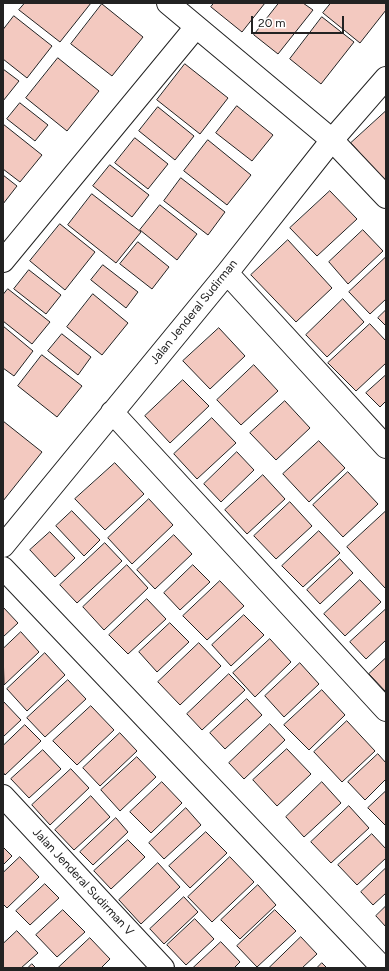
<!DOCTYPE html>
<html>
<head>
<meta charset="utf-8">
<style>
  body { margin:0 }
  #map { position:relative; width:389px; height:971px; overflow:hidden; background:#fff; font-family:Figtree,sans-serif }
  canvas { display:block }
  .frame { position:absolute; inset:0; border:4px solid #222; pointer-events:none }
  .scale { position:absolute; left:251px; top:16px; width:93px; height:18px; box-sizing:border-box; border:2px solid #222; border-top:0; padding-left:5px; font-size:12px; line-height:14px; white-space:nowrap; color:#222; -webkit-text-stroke:3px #fff; paint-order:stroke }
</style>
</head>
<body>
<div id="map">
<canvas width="389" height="971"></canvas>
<div class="frame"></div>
<div class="scale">20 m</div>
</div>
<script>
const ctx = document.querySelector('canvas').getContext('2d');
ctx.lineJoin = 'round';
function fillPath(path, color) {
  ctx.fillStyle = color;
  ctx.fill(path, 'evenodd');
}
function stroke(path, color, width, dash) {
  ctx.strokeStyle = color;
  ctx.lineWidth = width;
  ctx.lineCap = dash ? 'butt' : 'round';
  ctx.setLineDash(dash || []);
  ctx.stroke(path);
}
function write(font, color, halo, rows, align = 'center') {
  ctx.font = font + ' Figtree,sans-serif';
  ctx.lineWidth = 3;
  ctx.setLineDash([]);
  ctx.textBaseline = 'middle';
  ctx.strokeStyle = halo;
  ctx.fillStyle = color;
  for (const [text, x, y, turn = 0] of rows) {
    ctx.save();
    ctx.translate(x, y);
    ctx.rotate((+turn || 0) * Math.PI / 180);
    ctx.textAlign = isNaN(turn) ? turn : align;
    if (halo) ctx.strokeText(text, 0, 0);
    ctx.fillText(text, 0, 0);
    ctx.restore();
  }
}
const building = new Path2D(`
  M25,3H91L60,42L19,10Z
  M214,3H265L242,32L211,7Z
  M279,3H303L313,10L278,54L254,35Z
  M331,3H386V10L360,43L323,13Z
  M102,4L143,37L112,76L71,44Z
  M14,16L52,46L27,78L3,59V30Z
  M322,17L354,42L321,84L290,59Z
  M58,58L99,91L67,131L26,98Z
  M185,64L228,98L200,134L157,100Z
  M3,69L19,81L3,101Z
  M20,103L48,125L35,141L7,119Z
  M237,106L273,135L252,161L216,133Z
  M158,107L194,136L175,160L139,131Z
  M386,111V179L384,180L351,143Z
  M3,124L42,155L20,182L3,169Z
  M135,138L168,164L148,189L115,163Z
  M208,140L251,175L227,205L184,171Z
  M110,165L149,195L132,217L93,186Z
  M3,175L17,186L3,204Z
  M181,178L225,212L208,235L164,201Z
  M330,191L357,219L317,256L290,228Z
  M92,194L141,232L116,263L68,225Z
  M160,205L197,234L177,260L140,230Z
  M60,224L95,252L65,290L30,261Z
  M363,230L383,251L348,284L329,262Z
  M288,240L332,288L296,322L251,275Z
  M138,242L169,267L152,289L120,264Z
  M386,257V299L370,314L349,292Z
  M103,265L138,292L126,308L91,280Z
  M29,270L61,295L46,314L14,289Z
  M8,289L50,322L32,344L3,321V295Z
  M93,294L128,323L102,355L67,327Z
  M343,299L364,322L327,357L306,335Z
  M386,310V326L378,318Z
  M370,324L386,341V363L356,391L328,363Z
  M3,326L33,351L14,376L3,368Z
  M219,328L245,356L210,389L183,361Z
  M62,334L91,357L78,375L48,351Z
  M42,355L82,386L57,417L18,386Z
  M254,365L278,391L241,425L217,400Z
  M386,375V401L380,407L366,393Z
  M183,380L209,406L170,443L145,416Z
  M285,401L310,428L276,460L250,433Z
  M212,418L236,443L197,479L174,454Z
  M3,421L42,452L3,501Z
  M319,441L345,468L309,502L283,474Z
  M237,452L254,470L221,502L204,484Z
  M115,463L144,494L105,530L75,499Z
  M348,472L378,504L343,537L313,505Z
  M263,475L285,499L247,534L225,510Z
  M149,499L173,525L132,564L108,538Z
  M290,502L312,526L276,559L254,536Z
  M72,511L100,540L84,556L56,526Z
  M386,511V587L385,588L347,547Z
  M319,531L340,553L303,587L282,566Z
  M50,532L75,558L55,577L30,550Z
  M174,535L192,554L155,589L137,570Z
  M105,543L122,561L77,603L60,585Z
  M340,559L353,573L320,604L307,590Z
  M127,565L148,588L104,630L83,607Z
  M193,565L210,582L180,610L164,593Z
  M360,580L381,602L345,636L324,614Z
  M220,581L244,606L207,640L183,616Z
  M147,599L166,619L128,654L109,635Z
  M3,607L18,623L3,637Z
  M386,609V640L366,659L350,642Z
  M244,615L264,635L231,666L212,645Z
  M170,623L189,642L157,672L139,652Z
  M21,632L39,652L4,685L3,649Z
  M270,639L291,662L255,697L233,673Z
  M199,643L221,666L180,705L158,682Z
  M45,653L65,675L27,711L7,689Z
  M386,658V692L369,674Z
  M300,663L319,684L284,717L265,696Z
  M229,674L245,690L202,730L187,714Z
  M68,680L86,699L45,737L27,718Z
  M322,690L345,715L309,750L284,725Z
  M247,699L262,715L225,749L210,733Z
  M3,701L21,720L3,737Z
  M91,706L114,730L77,765L53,741Z
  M347,721L375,751L342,782L314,752Z
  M270,724L285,740L244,779L229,763Z
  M25,725L41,741L5,775L3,772V746Z
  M120,733L137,751L100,786L83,768Z
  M287,749L311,774L277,806L253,780Z
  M43,750L61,769L29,798L11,779Z
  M378,754L386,763V779L365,800L348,782Z
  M137,757L156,777L120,811L101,790Z
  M71,769L89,788L50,825L32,805Z
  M162,782L182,803L151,833L130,812Z
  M322,782L341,803L304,837L286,817Z
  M386,791V826L368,808Z
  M91,796L110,817L74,850L55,830Z
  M349,806L369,828L331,863L311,842Z
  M186,808L201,825L164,859L149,843Z
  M116,818L128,832L93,865L80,852Z
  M206,832L227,853L190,888L169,866Z
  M372,834L386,849V858L357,885L338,865Z
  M128,840L145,857L111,889L94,871Z
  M3,847L12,856L3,865Z
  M20,857L39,877L7,908L3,904V873Z
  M230,857L254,882L212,922L188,897Z
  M158,863L180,887L141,924L119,900Z
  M386,868V893L373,905L361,892Z
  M45,884L59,898L30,925L16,911Z
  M258,885L276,905L240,939L221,920Z
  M184,897L198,912L164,944L150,929Z
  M386,906V927L376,916Z
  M63,910L85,932L57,957L36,935Z
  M275,910L296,931L257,967L237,946Z
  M195,919L214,939L186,965L167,945Z
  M17,931L38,953L21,968H3V944Z
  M301,937L317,954L302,968H269Z
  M90,938L110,959L101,968H58Z
  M221,942L240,962L234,968H193Z
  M322,963L327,968H317Z
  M32,964L36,968H28Z`);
fillPath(building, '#f3c9c0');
stroke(building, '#222', 1);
const minor = new Path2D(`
  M168,3L332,140L386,197
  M3,261L196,27
  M227,273L386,447
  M112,412L386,710
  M3,546L227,273L332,140L386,78
  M3,568L383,968
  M3,796L163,968`);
stroke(minor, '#222', 24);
stroke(minor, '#fff', 22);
write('12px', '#222', '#fff', [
  ["Jalan Jenderal Sudirman",194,312,-51],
  ["Jalan Jenderal Sudirman V",83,882,47]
]);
</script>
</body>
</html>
